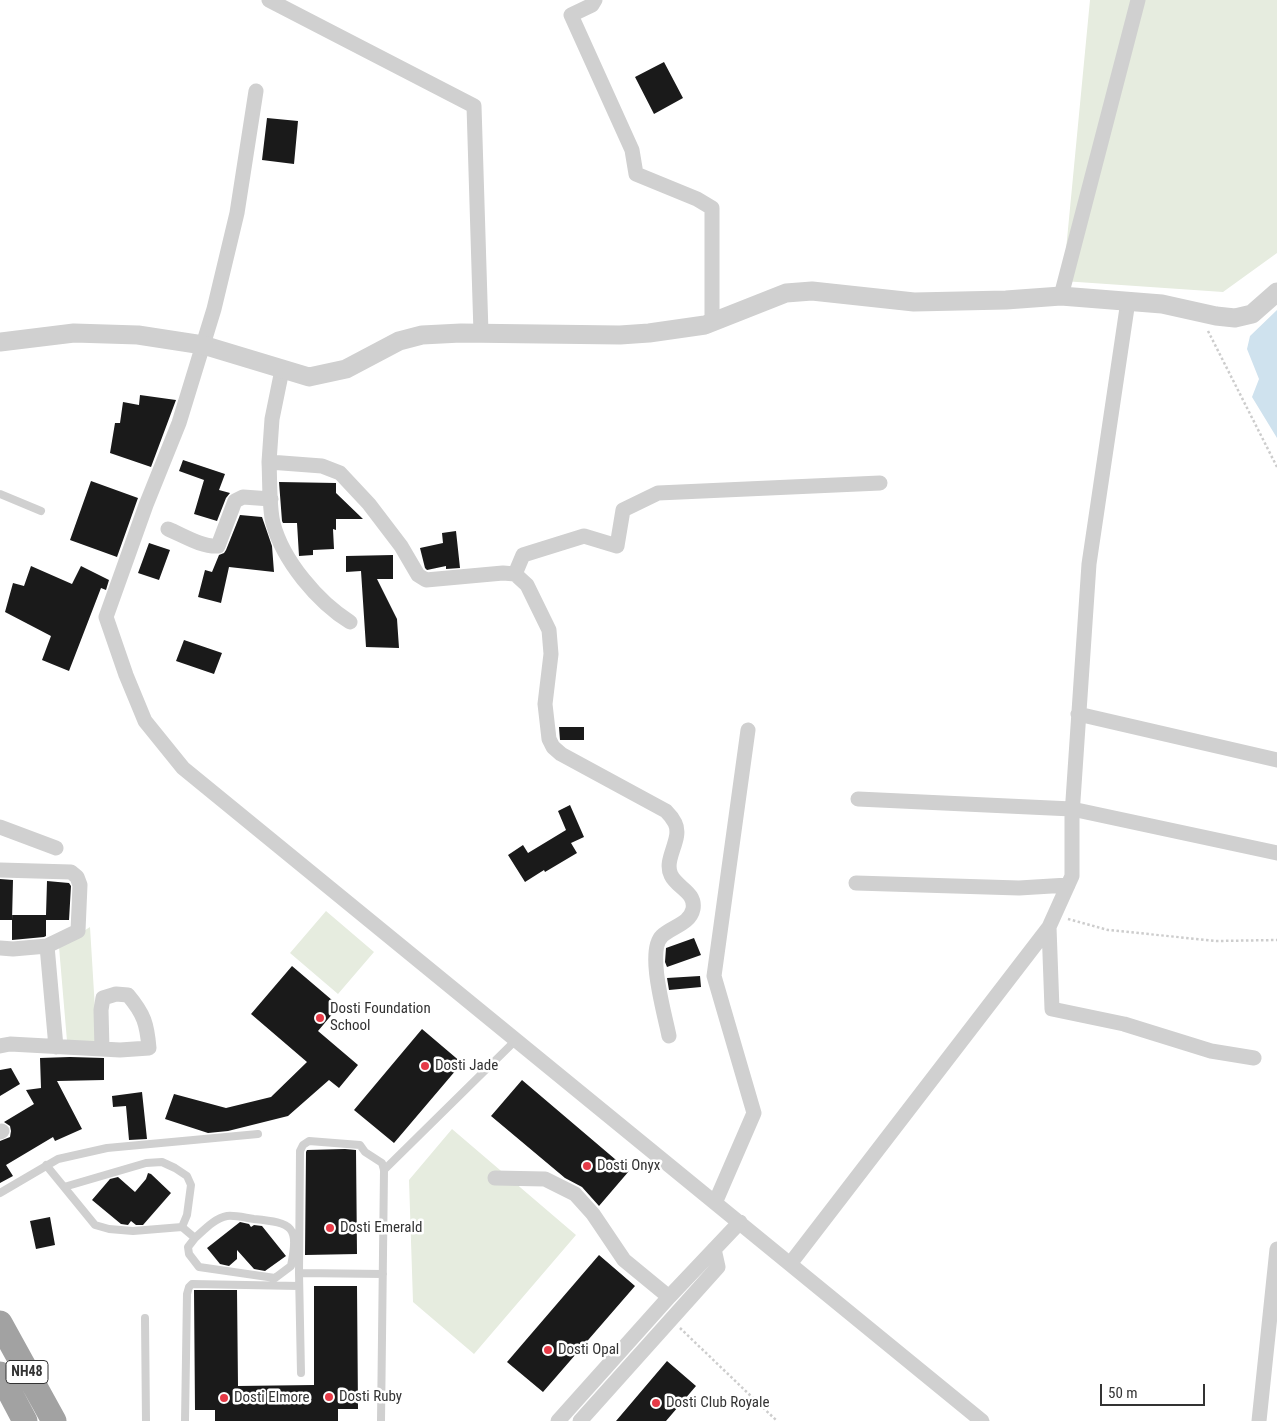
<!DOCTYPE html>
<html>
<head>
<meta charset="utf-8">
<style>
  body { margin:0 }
  #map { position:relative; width:1277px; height:1421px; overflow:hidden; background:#fff; font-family:"Roboto Condensed",sans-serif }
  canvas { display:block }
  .scale { position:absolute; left:1100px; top:1384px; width:105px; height:22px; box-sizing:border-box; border:2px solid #333; border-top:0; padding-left:6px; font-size:15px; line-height:18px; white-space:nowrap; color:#333; -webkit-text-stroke:4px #fff; paint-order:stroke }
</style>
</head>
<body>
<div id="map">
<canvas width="1277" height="1421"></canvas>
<div class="scale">50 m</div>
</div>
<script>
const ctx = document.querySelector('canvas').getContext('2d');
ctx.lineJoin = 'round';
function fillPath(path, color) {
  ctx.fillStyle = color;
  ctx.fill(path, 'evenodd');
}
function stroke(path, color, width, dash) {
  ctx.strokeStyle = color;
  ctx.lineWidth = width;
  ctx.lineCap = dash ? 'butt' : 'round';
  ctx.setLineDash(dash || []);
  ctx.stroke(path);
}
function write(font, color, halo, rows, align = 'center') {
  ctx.font = font + ' "Roboto Condensed",sans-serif';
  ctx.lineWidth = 5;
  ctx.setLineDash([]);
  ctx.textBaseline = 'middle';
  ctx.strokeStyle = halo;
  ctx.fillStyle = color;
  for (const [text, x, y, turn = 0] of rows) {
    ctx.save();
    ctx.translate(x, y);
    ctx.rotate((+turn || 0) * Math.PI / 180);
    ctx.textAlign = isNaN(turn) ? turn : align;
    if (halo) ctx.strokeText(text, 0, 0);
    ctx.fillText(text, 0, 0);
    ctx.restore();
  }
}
fillPath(new Path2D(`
  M1090,0H1277V253L1223,292L1063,281Z
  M326,911L374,952L338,994L290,953Z
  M90,927L97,1042L67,1041L59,947Z
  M452,1129L576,1235L474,1354L413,1302L409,1180Z`), '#e6ecdf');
fillPath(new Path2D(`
  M1277,310V438L1252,397L1259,379L1247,349L1250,336Z`), '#cfe2ee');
fillPath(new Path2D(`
  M664,62L683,98L654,114L635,77Z
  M267,118L298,121L294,164L262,160Z
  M140,395L176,400L151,467L110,453L115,423H120L123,402L139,405Z
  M183,460L225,474L219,490L230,493L226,498L217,521L194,514L204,480L179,471Z
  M91,481L138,498L117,557L70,540Z
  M279,482L336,483V493L363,519H336V530L333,529L334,549L313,550V555L299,556L297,523H283L282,521Z
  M240,515L262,517L272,546L274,572L229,567L221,603L198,597L205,570L212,572L219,555L224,553L226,550Z
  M456,531L460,568L446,569V566L427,570L425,568L420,548L443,543L442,533Z
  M149,543L170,550L159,580L138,573Z
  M393,555V579H377L397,619L399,648L366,647L361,571L346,572V556Z
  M31,566L72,584L81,566L109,580L106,590L101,588L69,671L42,660L51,636L5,612L13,583L24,586Z
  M184,640L222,653L214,674L176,661Z
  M559,727H584V740H560Z
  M570,805L584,837L571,843L577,853L545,872L544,870L525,882L508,855L523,845L528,853L566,830L558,811Z
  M0,879L13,880L12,920H0Z
  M47,881L69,883L71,886L69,920H46V936L44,937L12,940V915H46Z
  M694,938L701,955L667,967L665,962L666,948Z
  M292,966L339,1006L318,1031L358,1065L339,1088L329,1080L288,1116L228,1131L208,1133L165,1119L174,1094L226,1108L271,1097L307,1062L251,1014Z
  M700,976L701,987L669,990L667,978Z
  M422,1029L462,1063L394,1143L354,1110Z
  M70,1057L104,1058V1080L57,1081L82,1129L55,1141L53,1137L6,1165L13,1176L0,1183V1141L10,1137L11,1131L10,1126L4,1122L34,1104L26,1090L41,1088L40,1058Z
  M11,1068L20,1084L0,1096V1070Z
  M522,1080L629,1171L599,1206L582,1187L565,1178L491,1116Z
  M142,1092L147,1139L129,1140L126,1106L113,1107L112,1096Z
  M345,1149L356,1150L357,1254L305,1255L306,1152L307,1150Z
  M148,1173L151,1174L171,1193L143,1225H136L131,1221L128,1225L121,1224L92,1200L110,1179L118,1177L135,1192L146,1179Z
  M50,1217L55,1245L36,1249L30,1221Z
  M240,1222L249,1224L251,1227L254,1225L262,1226L286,1256L265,1271L254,1269L237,1250V1259L229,1266L220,1264L207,1248Z
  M599,1255L635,1286L543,1392L507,1362Z
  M314,1286H357L358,1409H338V1421H215V1410H195L194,1290H237L238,1386L314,1385Z
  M667,1361L696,1386L666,1421H616Z`), '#1a1a1a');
stroke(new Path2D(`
  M1208,331L1277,467
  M1068,919L1108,930L1217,941L1277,940
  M680,1328L777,1421`), '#cdcdcd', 2.5, [2.5, 2.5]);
stroke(new Path2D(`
  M0,494L41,511
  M46,1165L95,1225L109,1229L133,1231L182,1227L187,1215L191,1185L187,1176L175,1168L162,1162L146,1163L64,1187
  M384,1170L516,1040
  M0,1193L58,1159L107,1148L258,1134
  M182,1227L195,1238L188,1247L189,1254L199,1267L275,1278L291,1266C299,1226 293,1223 254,1219C246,1218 235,1215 227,1216C215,1218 204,1230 195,1238
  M299,1273L383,1274
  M145,1318L146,1421
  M301,1373L299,1273L300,1151L303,1145L309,1141L360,1145L365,1152L382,1163L384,1170L381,1421
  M185,1421L187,1294L189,1287L192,1284L299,1286`), '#d0d0d0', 8);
stroke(new Path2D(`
  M269,0L474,106L481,333
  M595,0L592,5L571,15L632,150L636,174L697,199L712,208V322
  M256,91L237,213L214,309L179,423L146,505L106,617L126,675L145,721L183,768L982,1421
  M1061,296L1138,0
  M1128,301L1089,564L1072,815V876L1049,927L1052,1009L1124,1024L1211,1051L1254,1058
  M282,370L272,419L269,462L322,466L340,473L369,504L401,546L418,575L426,580L503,573L515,574L527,585L549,630L551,654L545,704L549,739L553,747L561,754L666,811C669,814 673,819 675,823C683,839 663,859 671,875C677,888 696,892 693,909C690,924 671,927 662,936C646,951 665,1015 669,1036
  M269,462C270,480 269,507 273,523C283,561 318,602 350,622
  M168,529C183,535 201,547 218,546L235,501L243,497L271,499
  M515,574L523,555L584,536L617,546L623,510L658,493L880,483
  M1078,714L1277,760
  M858,799L1072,809L1277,853
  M0,827L56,848
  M0,870L71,872L77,877L80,885L78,931L47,946L13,949L0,948
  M856,883L1019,888L1068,885
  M47,946L56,1047
  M0,1046L10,1044L102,1049L101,1010L103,998L116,994L128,995C144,1014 147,1024 149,1048L120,1050L102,1049
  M0,1132L2,1131
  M495,1178L545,1179L575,1194L593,1214L624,1260L669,1297
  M715,1203L754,1113L714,976L748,730
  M790,1264L1049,927
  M558,1421L669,1297L740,1222
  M580,1421L718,1267L714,1249
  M1259,1421L1277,1249`), '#d0d0d0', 15);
stroke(new Path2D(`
  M0,342L74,333L138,335L203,345L309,377L346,369L399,341L422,335L461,333L620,335L649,333L705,325L786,293L812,291L914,302L1006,300L1061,296L1162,304L1216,316L1235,318L1252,314L1277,292`), '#d0d0d0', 19);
stroke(new Path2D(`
  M0,1323L54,1421
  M0,1374L25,1421`), '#a2a2a2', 25);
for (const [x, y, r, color] of [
  [320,1018,5,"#e63946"],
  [425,1066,5,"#e63946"],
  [587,1166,5,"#e63946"],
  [330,1228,5,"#e63946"],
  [548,1350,5,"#e63946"],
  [329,1397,5,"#e63946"],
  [224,1398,5,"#e63946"],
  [656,1403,5,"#e63946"]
]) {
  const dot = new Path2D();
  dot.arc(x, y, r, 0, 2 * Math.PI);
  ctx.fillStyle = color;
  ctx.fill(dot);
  stroke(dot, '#fff', 2);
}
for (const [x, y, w] of [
  [27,1372,42]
]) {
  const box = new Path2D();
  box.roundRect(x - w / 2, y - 11.5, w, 23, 4);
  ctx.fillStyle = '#fff';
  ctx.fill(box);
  stroke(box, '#333', 1);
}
write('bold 14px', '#333', null, [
  ["NH48",27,1372]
]);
write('15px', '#333', '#fff', [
  ["Dosti Foundation",330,1009],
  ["School",330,1026],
  ["Dosti Jade",435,1066],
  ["Dosti Onyx",597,1166],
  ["Dosti Emerald",340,1228],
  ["Dosti Opal",558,1350],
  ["Dosti Ruby",339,1397],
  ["Dosti Elmore",234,1398],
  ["Dosti Club Royale",666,1403]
], 'left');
</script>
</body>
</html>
